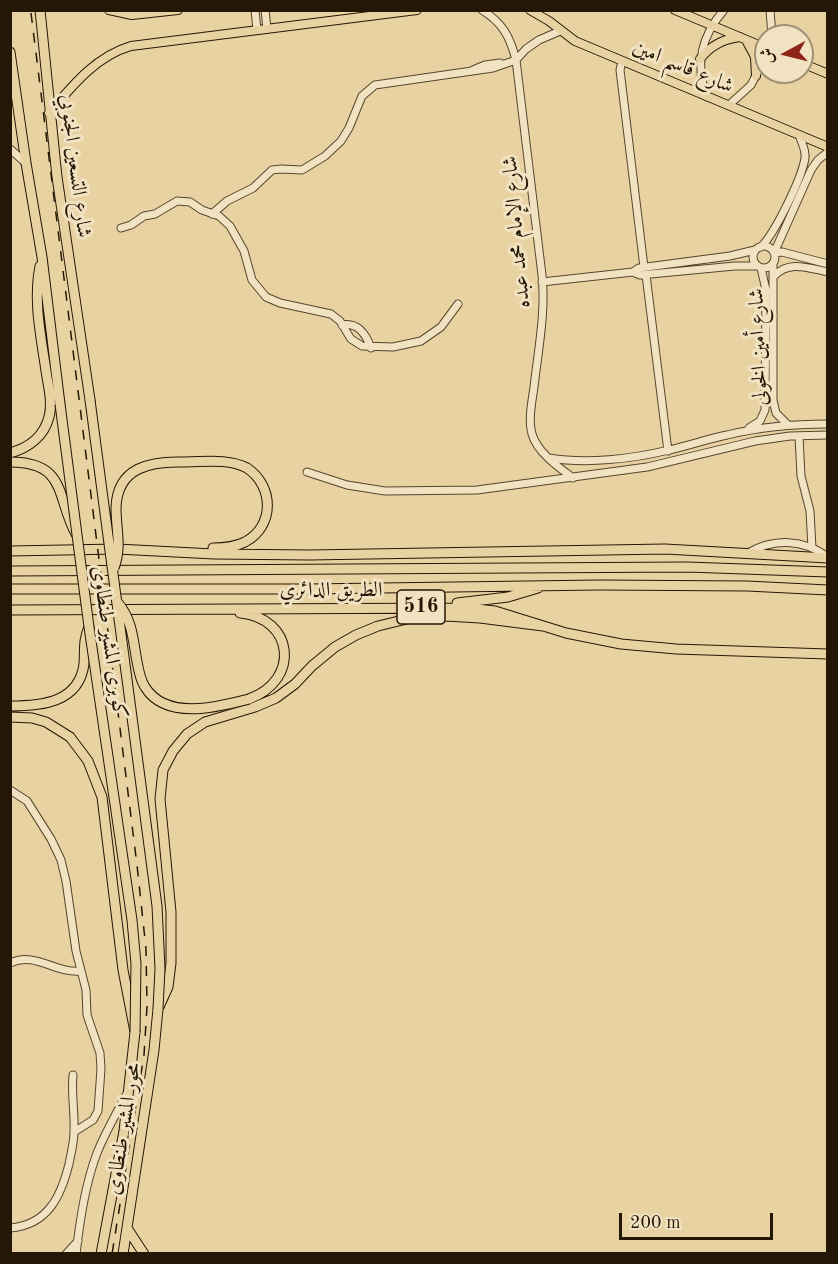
<!DOCTYPE html>
<html>
<head>
<meta charset="utf-8">
<style>
  body { margin:0 }
  #map { position:relative; width:838px; height:1264px; overflow:hidden; background:#e9d2a1; font-family:"Old Standard TT",Amiri,serif }
  canvas { display:block }
  .frame { position:absolute; inset:0; border:12px solid #241705; pointer-events:none }
  .north { position:absolute; left:754px; top:24px; width:60px; height:60px; box-sizing:border-box; background:#f1e2c2; border:2px solid #9f9176; border-radius:50%; rotate:263deg; font-size:16px; font-weight:700; line-height:24px; text-align:center; color:#241705 }
  .north::after { content:''; display:block; margin:auto; width:21px; height:27px; background:#8f2418; clip-path:polygon(50% 0,100% 100%,50% 72%,0 100%) }
  .scale { position:absolute; left:619px; top:1213px; width:154px; height:27px; box-sizing:border-box; border:3px solid #241705; border-top:0; padding-left:8px; font-size:18px; line-height:21px; white-space:nowrap; color:#241705; -webkit-text-stroke:4px #f1e2c2; paint-order:stroke }
</style>
</head>
<body>
<div id="map">
<canvas width="838" height="1264"></canvas>
<div class="frame"></div>
<div class="north">ش</div>
<div class="scale">200 m</div>
</div>
<script>
const ctx = document.querySelector('canvas').getContext('2d');
ctx.lineJoin = 'round';
function stroke(path, color, width, dash) {
  ctx.strokeStyle = color;
  ctx.lineWidth = width;
  ctx.lineCap = dash ? 'butt' : 'round';
  ctx.setLineDash(dash || []);
  ctx.stroke(path);
}
function write(font, color, halo, rows, align = 'center') {
  ctx.font = font + ' "Old Standard TT",Amiri,serif';
  ctx.lineWidth = 6;
  ctx.setLineDash([]);
  ctx.textBaseline = 'middle';
  ctx.strokeStyle = halo;
  ctx.fillStyle = color;
  for (const [text, x, y, turn = 0] of rows) {
    ctx.save();
    ctx.translate(x, y);
    ctx.rotate((+turn || 0) * Math.PI / 180);
    ctx.textAlign = isNaN(turn) ? turn : align;
    if (halo) ctx.strokeText(text, 0, 0);
    ctx.fillText(text, 0, 0);
    ctx.restore();
  }
}
const minor = new Path2D(`
  M255,10L257,30
  M265,10L267,29
  M482,10C503,23 510,37 516,60L542,275C546,312 538,351 534,387C532,402 528,419 532,434C537,452 558,467 573,478
  M770,10L772,36
  M622,61L620,70L644,267
  M473,70L485,65L500,63
  M707,97C694,65 702,35 724,10
  M729,105L751,85L766,56
  M10,149L26,163
  M212,214L227,201L253,188L272,170L281,169L302,170L325,156L341,141L349,128L362,96L375,85L493,68L516,60L526,49L539,40L560,31
  M121,228L131,225L144,216L155,214L177,201L190,202L202,210L219,216L230,226L244,251L252,280L266,297L280,303L331,314L340,321L351,339L362,346L393,347L421,341L441,327L458,304
  M753 257a11 11 0 1 1 22 0a11 11 0 1 1-22 0Z
  M761,247C775,233 802,178 805,158C806,150 802,143 799,135
  M774,253L811,170L818,160L828,152
  M774,253L782,252L828,264
  M773,264V400L776,413L788,425
  M633,272L640,275L735,266H757
  M646,275L668,451
  M774,276C789,260 808,268 828,272
  M542,282L633,272L639,268L730,256L755,250
  M342,325C358,322 366,334 371,348
  M749,428L760,421L765,410L766,290L761,268
  M799,436L801,476L810,511L812,548
  M549,458C587,464 632,459 669,450C688,446 707,439 727,435C760,427 793,424 828,424
  M307,472L347,485L385,491L477,490L647,467L755,441L790,436L828,435
  M748,553C774,538 803,539 828,557
  M10,790L27,801L51,839L61,860L66,881L76,951L86,990L87,1015L100,1053L101,1069L98,1111L93,1120L74,1132
  M10,963C36,951 55,974 81,971
  M10,1228C48,1225 61,1196 69,1164C71,1153 74,1143 74,1132C75,1113 71,1094 73,1075
  M66,1254L78,1241
  M76,1254C80,1220 85,1185 97,1153C105,1133 116,1114 126,1095`);
const major = new Path2D(`
  M109,10L132,15L178,10
  M530,10L549,21L575,41L828,147
  M675,10L766,48
  M746,40L755,57L756,76
  M700,59C710,46 722,39 740,37
  M802,63L828,74
  M49,113C72,86 96,56 131,46L417,10`);
const highway = new Path2D(`
  M40,10L57,177L90,400
  M10,52L26,163L42,257L60,404
  M10,453C29,448 44,436 49,417C53,402 48,386 46,371C41,336 33,301 40,266
  M10,462C67,462 56,497 76,534
  M213,548C224,548 235,547 245,542C275,526 274,486 247,468
  M10,551L117,549L214,554L310,555L665,549L828,558
  M10,571L687,567L828,572
  M10,589H308L599,585L747,586L828,590
  M457,603L508,597L538,588
  M10,610L467,608L495,611L566,633L621,644L676,649L828,654
  M240,613C294,618 301,680 249,699
  M10,706C41,706 79,703 84,664C85,651 83,640 89,627
  M10,717L32,718L46,722L70,737L88,761L102,797L123,970L135,1032L124,1131L101,1254
  M127,1228L144,1254
  M123,1254L154,1050L158,1009L168,987L171,963V912L160,799L163,770L173,751L187,734L205,722L255,707L276,698L295,684L312,666L335,647L356,635L378,626L411,618L446,616L480,618L543,626`);
stroke(minor, '#55462c', 9);
stroke(major, '#241705', 10);
stroke(highway, '#241705', 11);
stroke(minor, '#f1e2c2', 7);
stroke(major, '#e9d2a1', 8);
stroke(highway, '#e9d2a1', 9);
stroke(new Path2D(`
  M31,13L137,865L146,949L147,1007L144,1055L112,1254`), '#241705', 1.5, [10, 10]);
const highwayBridge = new Path2D(`
  M90,400L157,906L160,969L158,1009
  M60,404L89,627L132,920L136,964L135,1032
  M114,568C122,547 116,529 116,508C117,467 151,461 183,462C204,462 228,458 247,468
  M118,603C131,618 133,637 136,656C138,666 139,678 145,687C166,721 218,707 249,699`);
stroke(highwayBridge, '#241705', 11, []);
stroke(highwayBridge, '#e9d2a1', 9);
for (const [x, y, w] of [
  [421,607,48]
]) {
  const box = new Path2D();
  box.roundRect(x - w / 2, y - 17, w, 34, 4.5);
  ctx.fillStyle = '#f1e2c2';
  ctx.fill(box);
  stroke(box, '#241705', 1.5);
}
write('bold 20px', '#241705', null, [
  ["516",421,607]
]);
write('21px', '#241705', '#f1e2c2', [
  ["شارع قاسم امين",683,67,23],
  ["شارع التسعين الجنوبي",75,166,83],
  ["شارع الإمام محمد عبده",517,232,-95],
  ["شارع أمين الخولى",759,347,-92],
  ["الطريق الدائري",331,590],
  ["كوبرى المشير طنطاوى",109,642,82],
  ["محور المشير طنطاوى",124,1129,-81]
]);
</script>
</body>
</html>
